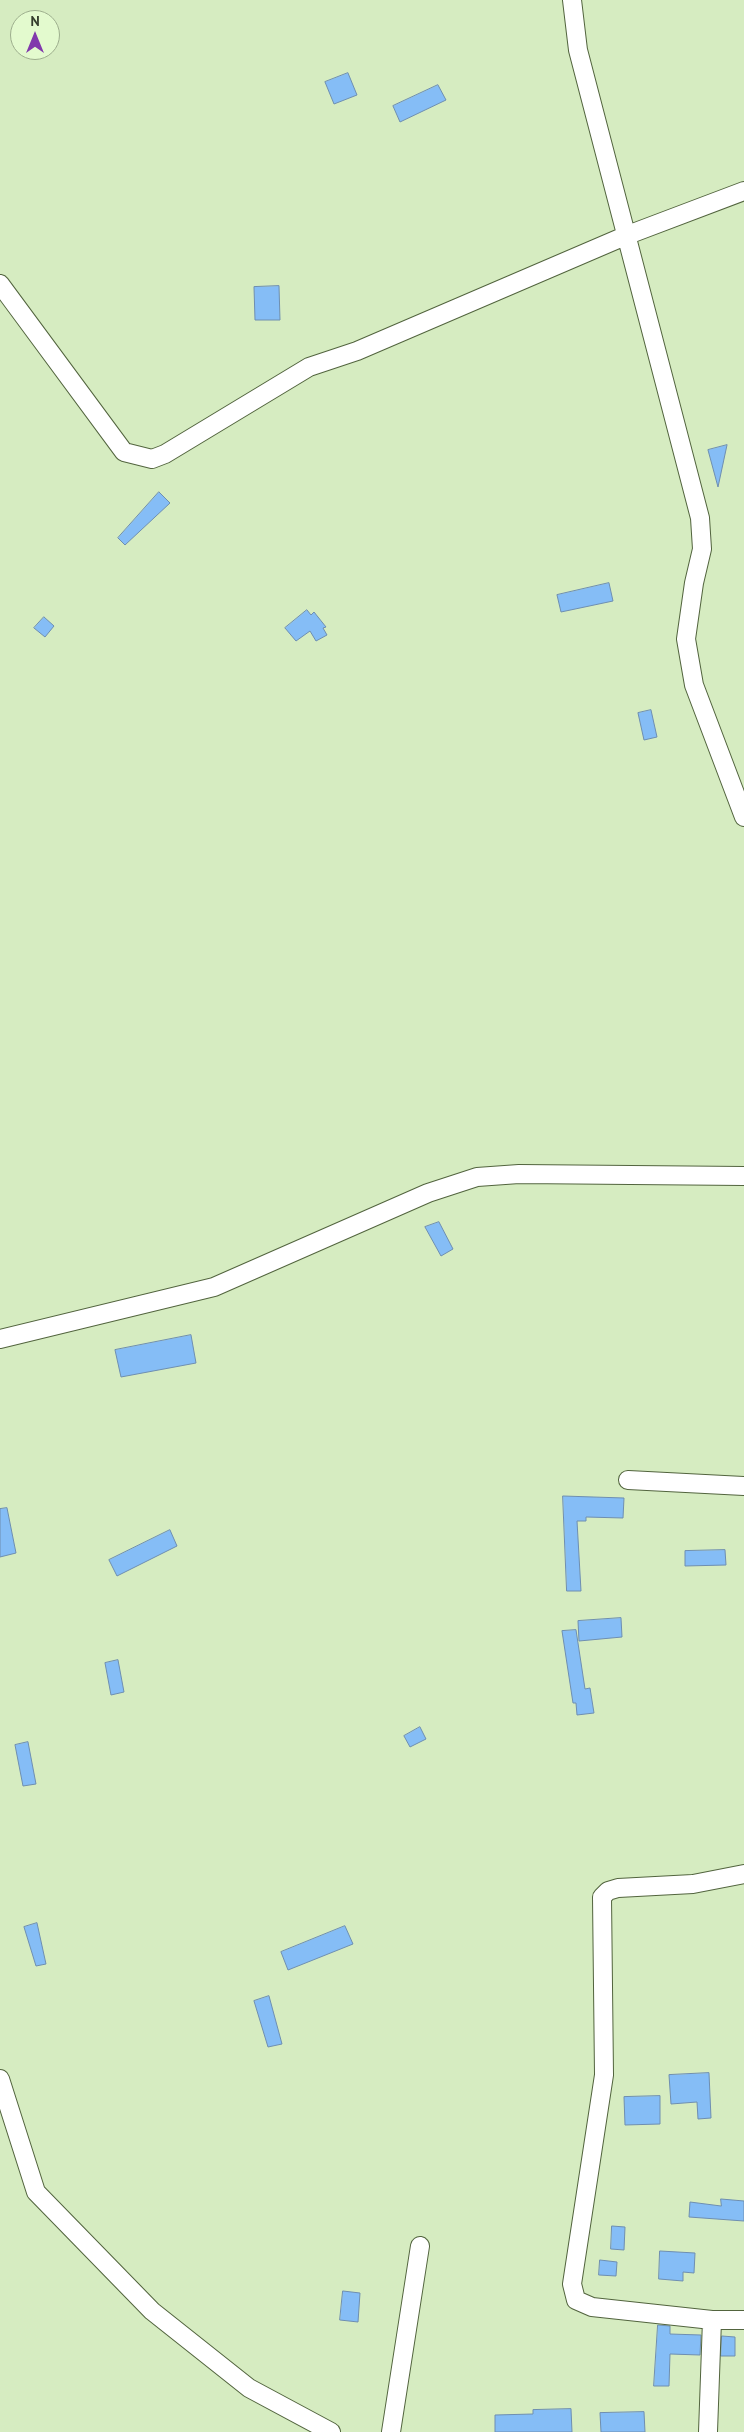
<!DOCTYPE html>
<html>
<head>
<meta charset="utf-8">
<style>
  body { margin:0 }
  #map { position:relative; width:744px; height:2432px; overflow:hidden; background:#d6ecc1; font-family:"PT Sans",sans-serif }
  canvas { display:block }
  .north { position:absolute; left:10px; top:10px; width:50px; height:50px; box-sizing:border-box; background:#e3face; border:1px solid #9dae8d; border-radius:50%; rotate:0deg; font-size:14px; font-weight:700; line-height:20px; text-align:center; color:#333c2b }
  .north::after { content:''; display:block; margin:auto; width:18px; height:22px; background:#8139ac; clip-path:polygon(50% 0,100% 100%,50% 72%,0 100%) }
</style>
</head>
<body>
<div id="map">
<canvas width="744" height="2432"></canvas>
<div class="north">N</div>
</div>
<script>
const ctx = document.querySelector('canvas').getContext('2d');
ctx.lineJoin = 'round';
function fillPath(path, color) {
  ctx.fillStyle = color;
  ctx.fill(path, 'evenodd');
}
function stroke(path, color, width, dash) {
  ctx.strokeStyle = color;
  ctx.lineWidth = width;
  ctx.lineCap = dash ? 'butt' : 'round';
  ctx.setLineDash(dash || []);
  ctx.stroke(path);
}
const building = new Path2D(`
  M348,73L357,95L334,104L325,82Z
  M438,85L446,100L400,122L393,106Z
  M279,286L280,320H255L254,287Z
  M727,445L718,487L708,450Z
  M159,492L170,503L125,545L118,538Z
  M609,583L613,601L561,612L557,595Z
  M307,610L311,615L314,612L326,627L323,628L327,635L316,641L310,631L296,641L285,628Z
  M44,617L54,626L45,637L34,628Z
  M651,710L657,737L644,740L638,713Z
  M439,1222L453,1249L441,1256L425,1227Z
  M191,1335L196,1363L121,1377L115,1350Z
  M563,1496L624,1498L623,1518L586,1517V1521H577L581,1591H567Z
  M7,1508L16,1553L0,1557V1509Z
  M170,1530L177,1546L117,1576L109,1560Z
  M725,1550L726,1565L685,1566V1551Z
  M621,1618L622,1637L579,1641L578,1621Z
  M576,1630L585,1689L590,1688L594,1713L577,1715L576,1703H573L562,1631Z
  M118,1660L124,1692L111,1695L105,1663Z
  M420,1727L426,1739L410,1747L404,1736Z
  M28,1742L36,1784L23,1786L15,1745Z
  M37,1923L46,1964L36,1966L24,1927Z
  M345,1926L353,1944L288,1970L281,1952Z
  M269,1996L282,2044L268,2047L254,2001Z
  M709,2073L711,2118L698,2119L697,2102L671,2104L669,2075Z
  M660,2096V2124L625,2125L624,2097Z
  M721,2199L744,2201V2221L689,2217L690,2202L721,2206Z
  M612,2226L625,2227L624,2250L611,2249Z
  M660,2251L695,2253L694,2273L683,2272V2281L659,2279Z
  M600,2260L617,2262L616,2276L599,2275Z
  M343,2291L360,2293L358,2322L340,2320Z
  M658,2325L670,2326V2334L701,2335L700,2355L670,2354L669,2386H654Z
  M722,2336L735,2337V2356H721Z
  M571,2409L572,2432H495V2415L533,2414V2410Z
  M644,2412L645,2432H601L600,2413Z`);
fillPath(building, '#85bdf6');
stroke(building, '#6e8eb0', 1);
const minor = new Path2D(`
  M572,0L578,50L700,518L702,549L694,583L686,639L694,685L744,817
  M0,284L124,452L152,459L165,454L309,367L357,351L625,236L744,191
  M0,1339L214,1287L428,1193L477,1177L519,1174L744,1176
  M628,1480L744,1486
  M744,1874L693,1884L618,1888L608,1891L602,1897L604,2075L572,2284L576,2300L592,2307L712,2320H744
  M0,2079L36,2192L152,2311L249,2388L331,2432
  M391,2432L420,2246
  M708,2432L712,2320`);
stroke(minor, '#52643e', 20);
stroke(minor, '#fff', 18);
</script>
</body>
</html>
